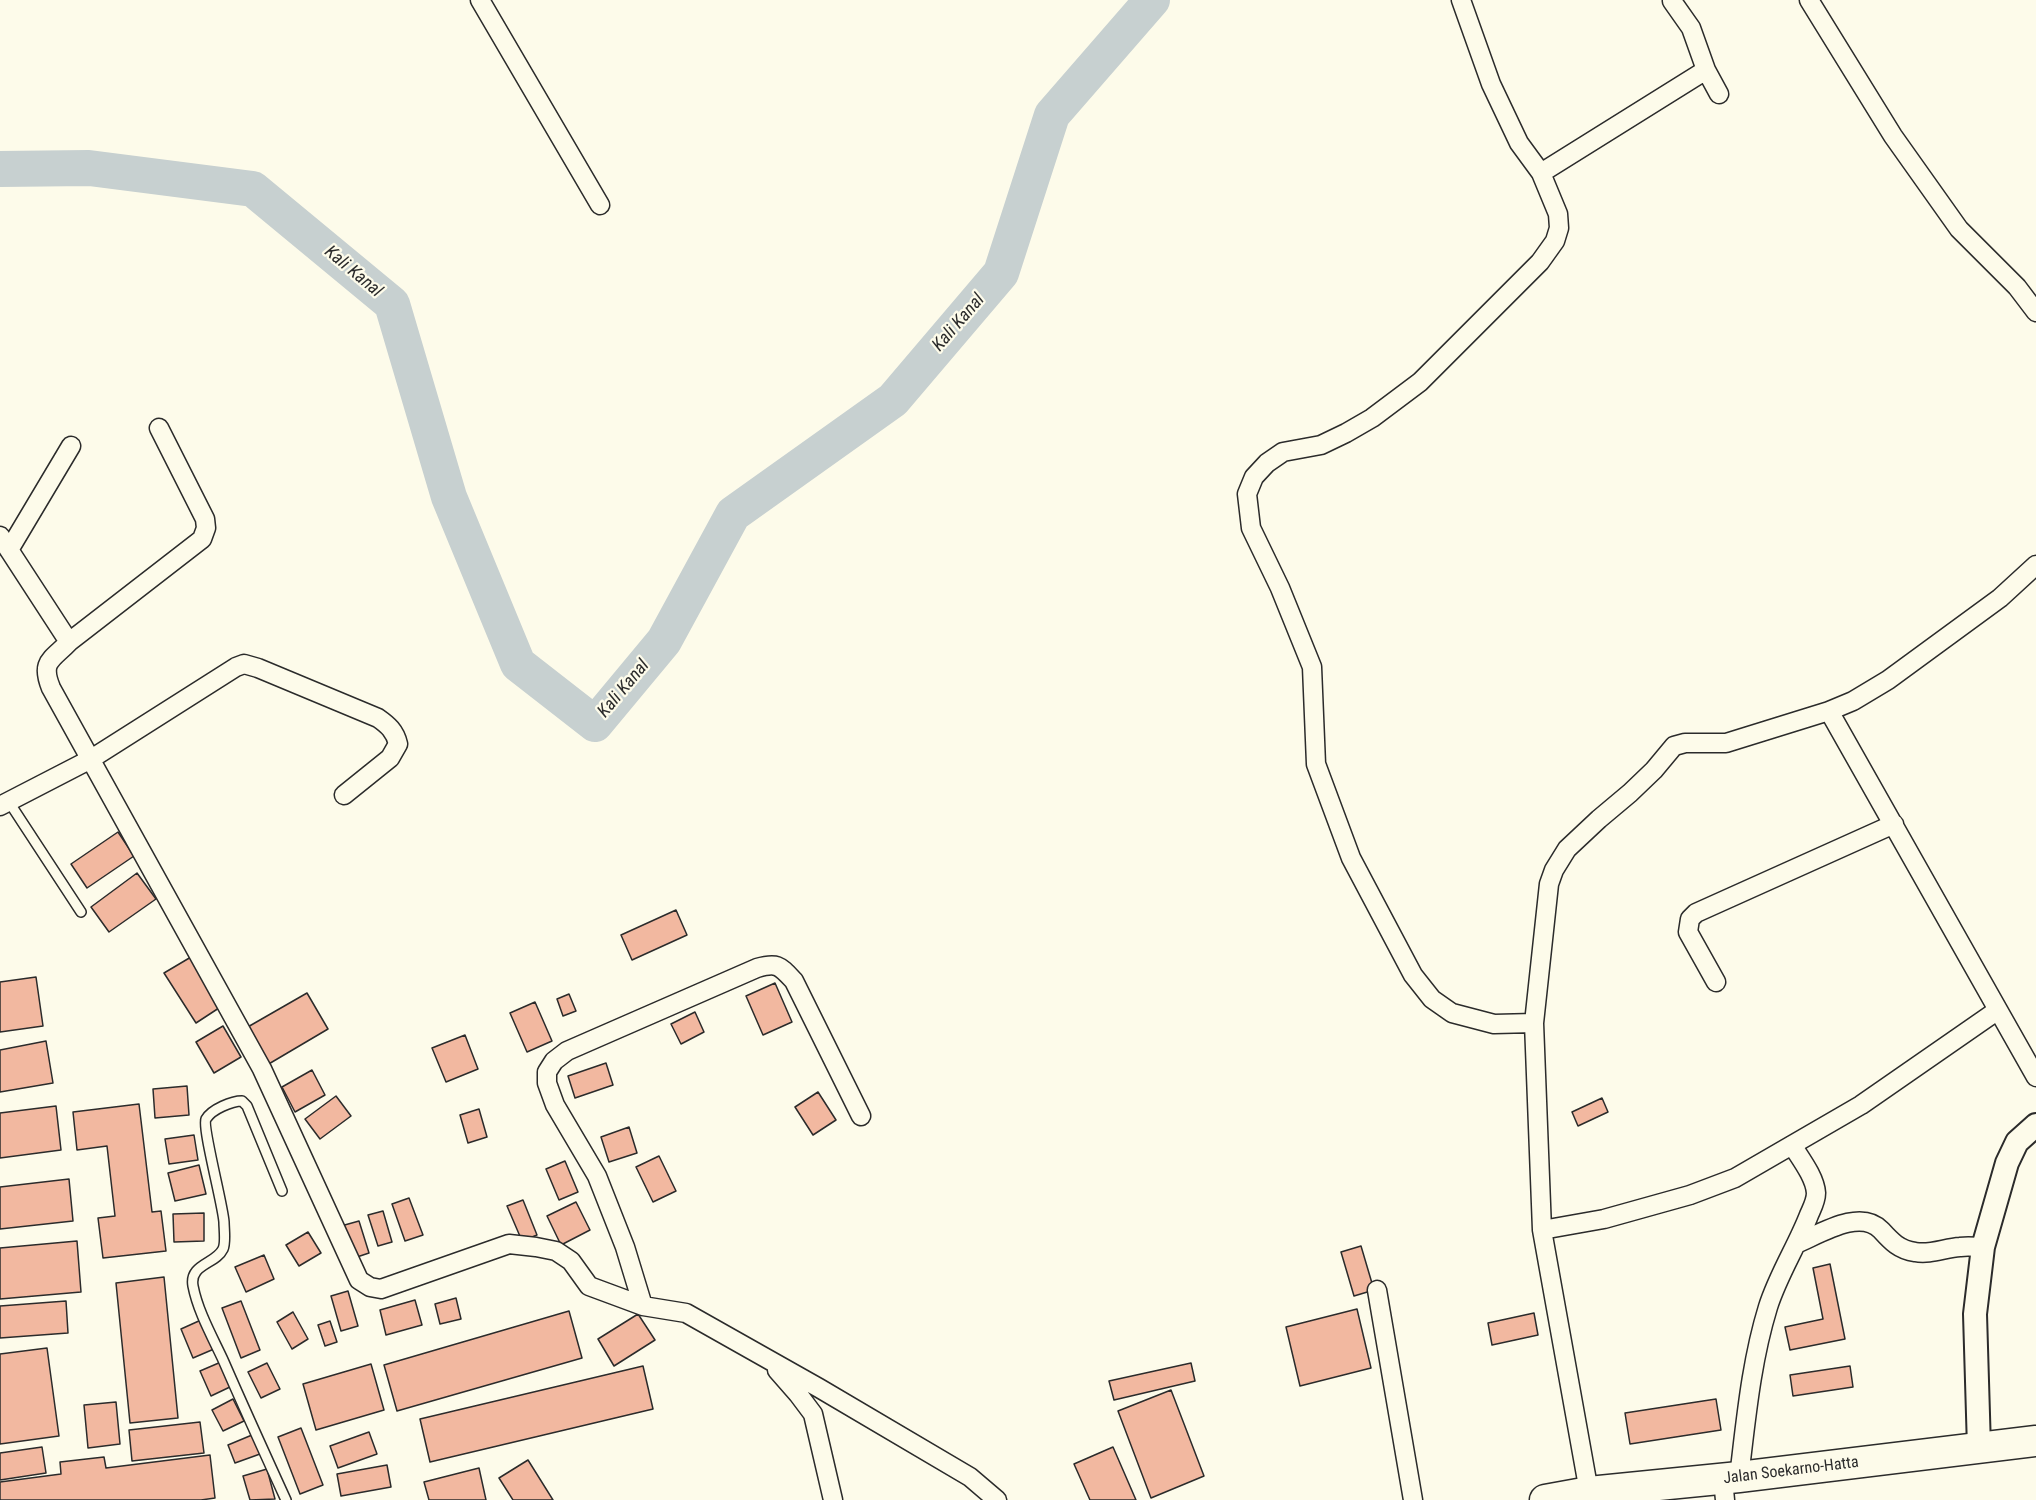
<!DOCTYPE html>
<html>
<head>
<meta charset="utf-8">
<style>
  body { margin:0 }
  canvas { display:block; background:#fdfbea }
</style>
</head>
<body>
<canvas width="2036" height="1500"></canvas>
<script>
const ctx = document.querySelector('canvas').getContext('2d');
ctx.lineJoin = 'round';
function stroke(path, color, width, dash) {
  ctx.strokeStyle = color;
  ctx.lineWidth = width;
  ctx.lineCap = dash ? 'butt' : 'round';
  ctx.setLineDash(dash || []);
  ctx.stroke(path);
}
function fillPath(path, color) {
  ctx.fillStyle = color;
  ctx.fill(path, 'evenodd');
}
function write(font, color, halo, rows, align = 'center') {
  ctx.font = font + ' "Roboto Condensed",sans-serif';
  ctx.lineWidth = 4.5;
  ctx.setLineDash([]);
  ctx.textBaseline = 'middle';
  ctx.strokeStyle = halo;
  ctx.fillStyle = color;
  for (const [text, x, y, turn = 0] of rows) {
    ctx.save();
    ctx.translate(x, y);
    ctx.rotate((+turn || 0) * Math.PI / 180);
    ctx.textAlign = isNaN(turn) ? turn : align;
    if (halo) ctx.strokeText(text, 0, 0);
    ctx.fillText(text, 0, 0);
    ctx.restore();
  }
}
stroke(new Path2D(`
  M0,169L89,168L253,189L392,304L449,497L518,664L595,724L664,641L733,514L893,400L1001,273L1052,115L1152,0`), '#c7d0d0', 36);
const building = new Path2D(`
  M118,832L134,856L87,888L71,864Z
  M137,873L156,899L109,932L91,907Z
  M676,910L687,935L632,960L621,935Z
  M191,957L222,1006L196,1023L164,973Z
  M36,977L43,1026L0,1032V982Z
  M775,983L792,1022L763,1035L746,996Z
  M307,993L328,1029L267,1065L246,1028Z
  M569,994L576,1011L563,1016L557,999Z
  M535,1002L552,1041L527,1052L510,1013Z
  M695,1012L704,1032L681,1044L671,1024Z
  M223,1026L241,1057L214,1073L196,1042Z
  M465,1035L478,1069L446,1082L432,1048Z
  M46,1041L53,1083L0,1092V1050Z
  M606,1063L613,1085L575,1098L568,1076Z
  M312,1070L325,1095L295,1112L282,1087Z
  M187,1086L189,1115L155,1118L153,1089Z
  M818,1092L836,1120L813,1135L795,1107Z
  M336,1096L351,1116L320,1139L305,1119Z
  M1602,1098L1608,1112L1578,1126L1572,1112Z
  M139,1104L152,1212L161,1211L166,1251L103,1258L98,1218L115,1216L107,1146L77,1150L73,1112Z
  M56,1106L61,1150L0,1158V1113Z
  M479,1109L487,1137L468,1143L460,1115Z
  M629,1127L637,1153L609,1162L601,1137Z
  M194,1135L198,1160L169,1164L165,1139Z
  M659,1156L676,1191L653,1202L636,1167Z
  M565,1161L578,1192L559,1200L546,1169Z
  M199,1165L206,1194L175,1201L168,1173Z
  M69,1179L73,1221L0,1229V1187Z
  M409,1198L423,1235L405,1241L392,1204Z
  M523,1200L537,1235L522,1241L507,1206Z
  M576,1202L590,1230L561,1245L547,1216Z
  M383,1211L392,1242L378,1246L368,1215Z
  M204,1213V1241L174,1242L173,1214Z
  M359,1221L369,1253L351,1259L341,1226Z
  M308,1232L321,1253L299,1266L286,1245Z
  M77,1241L81,1292L0,1299V1248Z
  M1361,1246L1374,1290L1354,1296L1341,1252Z
  M264,1255L274,1279L246,1292L235,1267Z
  M1830,1264L1845,1339L1790,1350L1785,1327L1823,1319L1813,1268Z
  M164,1277L178,1418L130,1423L116,1283Z
  M348,1291L358,1326L341,1331L331,1296Z
  M456,1298L461,1319L440,1324L435,1304Z
  M415,1300L422,1325L386,1335L380,1310Z
  M66,1301L68,1333L0,1338V1306Z
  M241,1301L260,1350L241,1358L222,1308Z
  M1357,1309L1371,1368L1300,1386L1286,1327Z
  M569,1311L582,1358L397,1411L384,1365Z
  M293,1312L308,1339L292,1349L277,1322Z
  M1534,1313L1538,1335L1492,1345L1488,1323Z
  M638,1314L655,1340L614,1366L598,1339Z
  M201,1320L214,1349L193,1358L181,1329Z
  M330,1321L337,1342L325,1346L318,1325Z
  M47,1348L59,1436L0,1444V1354Z
  M221,1362L232,1386L211,1396L200,1371Z
  M267,1363L280,1389L261,1398L248,1372Z
  M1191,1363L1195,1381L1114,1400L1109,1381Z
  M371,1364L384,1410L316,1430L303,1384Z
  M643,1366L653,1409L430,1462L420,1419Z
  M1850,1366L1853,1387L1793,1396L1790,1375Z
  M1171,1390L1204,1476L1151,1498L1118,1411Z
  M233,1399L244,1421L223,1431L212,1410Z
  M1716,1399L1721,1430L1630,1444L1625,1413Z
  M116,1402L120,1444L88,1448L84,1405Z
  M200,1422L204,1453L132,1461L129,1430Z
  M301,1428L323,1485L300,1494L278,1437Z
  M369,1432L377,1454L338,1468L330,1446Z
  M252,1435L260,1454L235,1463L228,1445Z
  M42,1447L46,1473L0,1480V1453Z
  M1113,1447L1136,1500H1090L1074,1464Z
  M210,1455L215,1498L201,1500H0V1482L61,1474L60,1462L104,1457L106,1468Z
  M528,1460L553,1500H513L499,1478Z
  M387,1465L391,1487L341,1496L337,1474Z
  M479,1468L486,1500H429L424,1482Z
  M267,1469L275,1499L250,1500L243,1476Z`);
fillPath(building, '#f2b8a0');
stroke(building, '#2b2b2b', 1.5);
const service = new Path2D(`
  M9,802L81,912
  M282,1191L247,1106L242,1101C232,1101 212,1109 206,1119C202,1127 223,1205 224,1222C224,1229 226,1243 223,1249C216,1264 189,1264 193,1286C198,1312 213,1338 224,1362C244,1408 265,1454 286,1500`);
const minor = new Path2D(`
  M480,0L600,205
  M1461,0L1491,84L1519,143L1541,173L1558,214L1559,228L1555,241L1540,262L1420,382L1372,418L1346,433L1321,445L1283,452L1267,463L1254,477L1247,494L1251,528L1280,588L1312,667L1316,764L1351,858L1413,975L1432,999L1452,1013L1494,1024L1534,1023L1542,1230L1589,1492
  M1809,0L1893,136L1959,229L2017,287L2036,312
  M1672,1L1691,28L1706,70L1719,94
  M1541,173L1706,70
  M0,536L69,642C52,660 40,661 51,688L262,1069L359,1280L370,1287L381,1289L509,1244L536,1247L556,1251L571,1261L589,1286L643,1306L686,1313L819,1388L970,1477L997,1500
  M9,550L71,446
  M2036,565L2000,598L1888,680L1853,701L1829,711L2036,1077
  M69,642L202,539L206,528L205,519L159,428
  M0,806L91,759L236,667L244,664L258,668L378,718C388,725 395,731 398,744L390,758L344,795
  M1716,982L1688,932L1690,919L1696,913L1894,824
  M1534,1023L1549,884L1554,870L1567,849L1599,819L1630,793L1654,770L1674,746L1685,743H1726L1829,711
  M1542,1230L1604,1219L1690,1195L1735,1178L1861,1105L1998,1010
  M1796,1244C1820,1234 1860,1208 1881,1230C1891,1241 1899,1250 1915,1252C1930,1255 1945,1248 1960,1247C1968,1246 1976,1247 1983,1247
  M1377,1290L1413,1500
  M643,1306L625,1247L597,1176L555,1105L547,1083V1072L554,1061L567,1051L757,968C778,962 780,966 794,981L861,1116
  M777,1370L798,1394L813,1414L833,1500
  M1739,1477C1746,1420 1751,1362 1768,1307C1778,1275 1797,1246 1809,1215C1812,1208 1816,1201 1816,1193C1815,1177 1800,1158 1792,1145
  M1723,1479L1725,1500`);
const tertiary = new Path2D(`
  M1979,1448L1975,1314L1983,1247L2007,1163L2017,1142L2036,1125`);
const trunk = new Path2D(`
  M1545,1500L1589,1492L1739,1477L2036,1441`);
stroke(service, '#2b2b2b', 12);
stroke(minor, '#2b2b2b', 21);
stroke(tertiary, '#2b2b2b', 26);
stroke(trunk, '#2b2b2b', 33);
stroke(service, '#fdfbea', 9);
stroke(minor, '#fdfbea', 18);
stroke(tertiary, '#fdfbea', 22);
stroke(trunk, '#fdfbea', 30);
write('16px', '#2b2b2b', '#fdfbea', [
  ["Jalan Soekarno-Hatta",1791,1471,-7]
]);
write('italic 18px', '#2b2b2b', '#fdfbea', [
  ["Kali Kanal",353,272,40],
  ["Kali Kanal",959,323,-49],
  ["Kali Kanal",624,689,-50]
]);
</script>
</body>
</html>
